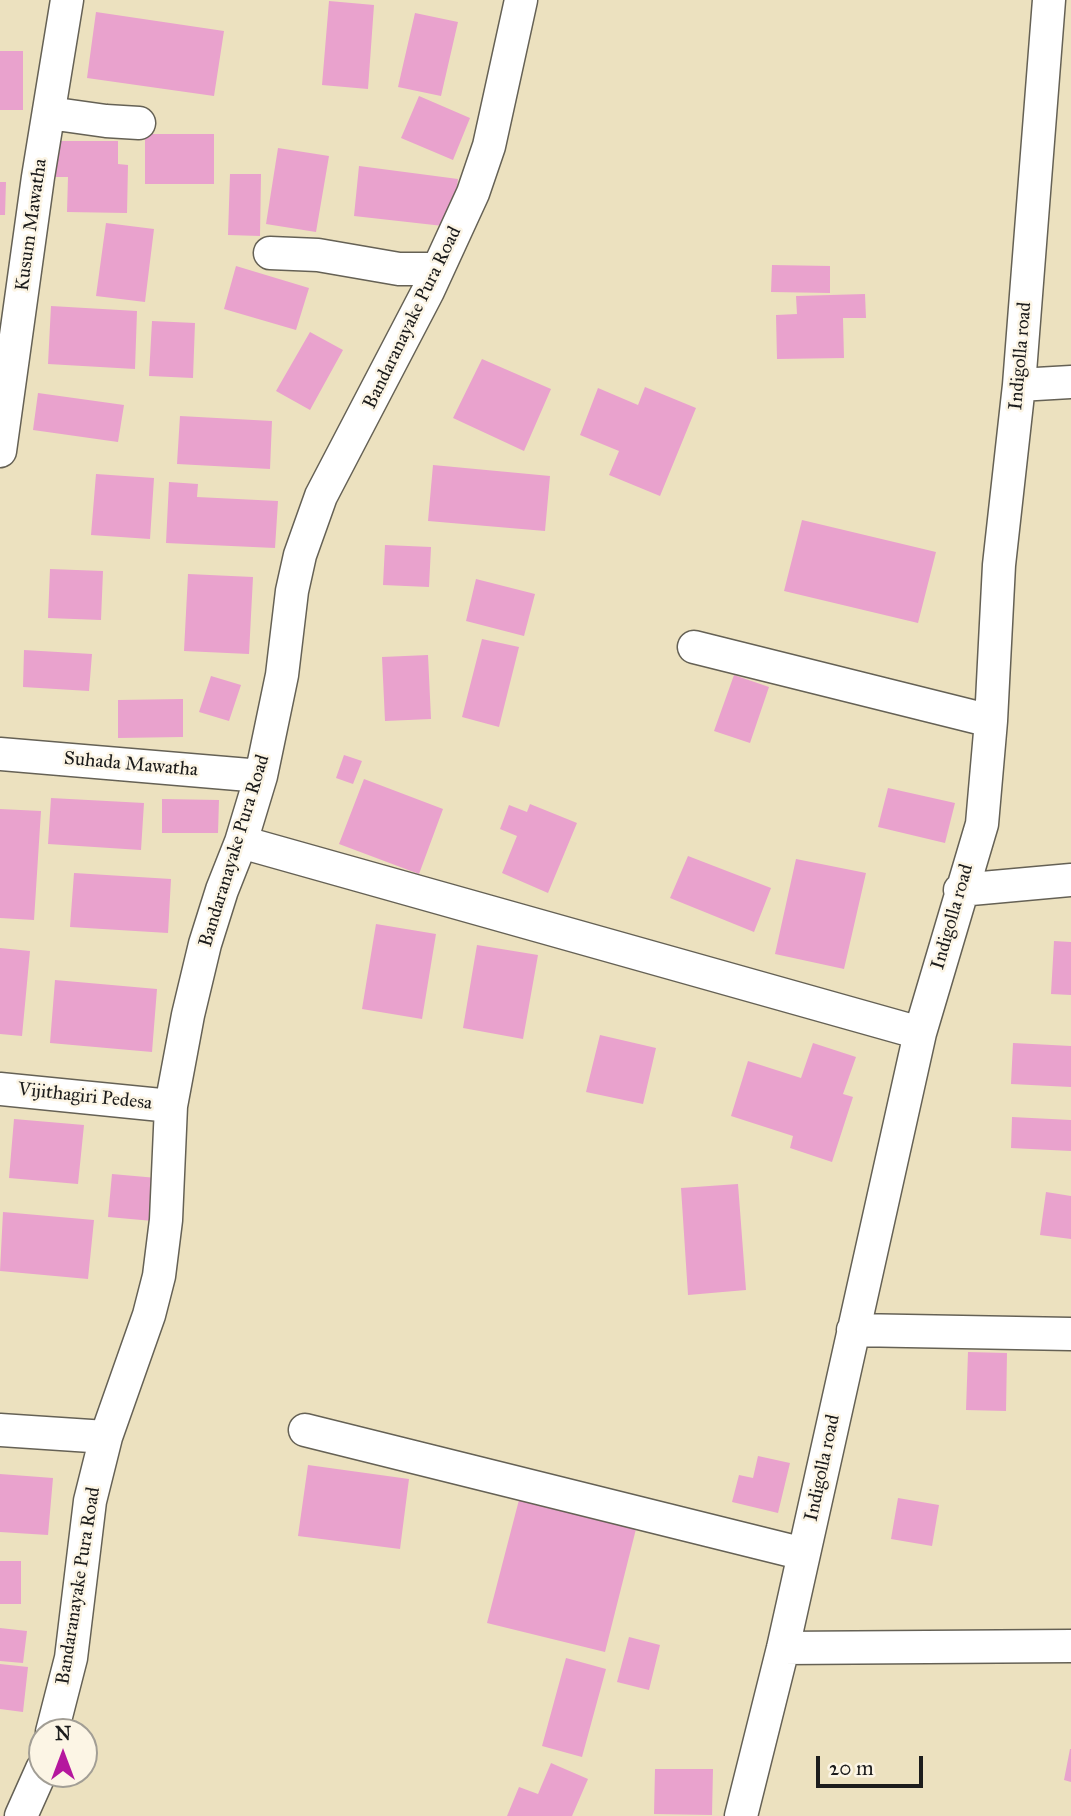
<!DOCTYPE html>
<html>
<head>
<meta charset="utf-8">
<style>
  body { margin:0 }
  #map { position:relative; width:1071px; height:1816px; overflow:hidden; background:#ece1bf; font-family:"IM FELL Great Primer",serif }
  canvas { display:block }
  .north { position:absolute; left:28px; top:1718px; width:70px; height:70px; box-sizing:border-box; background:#fcf5e5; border:2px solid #a29e95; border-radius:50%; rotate:0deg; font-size:19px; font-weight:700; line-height:28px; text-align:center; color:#1c1c1c }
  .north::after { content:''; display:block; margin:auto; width:24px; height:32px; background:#b5179e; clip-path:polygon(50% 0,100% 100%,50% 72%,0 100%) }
  .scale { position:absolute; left:816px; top:1756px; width:107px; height:32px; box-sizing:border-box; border:4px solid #1c1c1c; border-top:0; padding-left:9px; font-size:21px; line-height:24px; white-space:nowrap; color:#1c1c1c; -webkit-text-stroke:5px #fcf5e5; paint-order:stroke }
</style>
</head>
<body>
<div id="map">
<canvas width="1071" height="1816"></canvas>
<div class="north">N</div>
<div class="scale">20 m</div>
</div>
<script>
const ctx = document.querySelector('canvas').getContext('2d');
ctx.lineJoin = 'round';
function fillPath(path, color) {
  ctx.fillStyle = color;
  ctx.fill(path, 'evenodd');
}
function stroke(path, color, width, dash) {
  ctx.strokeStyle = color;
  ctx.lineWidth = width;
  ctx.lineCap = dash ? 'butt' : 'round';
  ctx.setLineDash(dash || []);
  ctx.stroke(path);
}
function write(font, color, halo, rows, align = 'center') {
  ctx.font = font + ' "IM FELL Great Primer",serif';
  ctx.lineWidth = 5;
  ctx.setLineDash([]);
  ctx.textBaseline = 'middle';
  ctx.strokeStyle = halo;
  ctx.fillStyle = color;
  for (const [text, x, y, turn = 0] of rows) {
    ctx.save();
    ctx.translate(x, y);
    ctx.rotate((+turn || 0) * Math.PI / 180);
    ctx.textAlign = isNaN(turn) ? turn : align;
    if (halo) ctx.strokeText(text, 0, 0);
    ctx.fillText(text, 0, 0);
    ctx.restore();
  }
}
fillPath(new Path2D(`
  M329,1L374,5L368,89L322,85Z
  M96,12L224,31L214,96L87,78Z
  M415,13L458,22L441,96L398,87Z
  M0,51H23V110H0Z
  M419,96L470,118L453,160L401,138Z
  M145,134H214V184H145Z
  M52,141H118V164L128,165L127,213L67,212L68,177H52Z
  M278,148L329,156L316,232L266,224Z
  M359,166L458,179L452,227L354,216Z
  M230,174H261L260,236L228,235Z
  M0,182H6L5,215H0Z
  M106,223L154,229L145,302L96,296Z
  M772,265L830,266V293L771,292Z
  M236,266L309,288L296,330L224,309Z
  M865,294L866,318H843L844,358L777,359L776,315L797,314L796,296Z
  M51,306L137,311L135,369L48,364Z
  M152,321L195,323L193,378L149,376Z
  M310,332L343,350L310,410L276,391Z
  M482,359L551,389L524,451L453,418Z
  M645,387L696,408L660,496L609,475L619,451L580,435L598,388L638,405Z
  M38,393L124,405L118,442L33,430Z
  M180,416L272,421L270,469L177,464Z
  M433,465L550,476L545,531L428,521Z
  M96,474L154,478L150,539L91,535Z
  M169,482L198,484L197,497L278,501L275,548L166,543Z
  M802,520L936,552L918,623L784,591Z
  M385,545L431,547L429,587L383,585Z
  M50,569L103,571L101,620L48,618Z
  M188,574L253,577L249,654L184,651Z
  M476,579L535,594L524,636L466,621Z
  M482,639L519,647L499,727L462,717Z
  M24,650L92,654L89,691L23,687Z
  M428,655L431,719L385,721L382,657Z
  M734,675L769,687L750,743L714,731Z
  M211,676L241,685L229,721L199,712Z
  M183,699V737L118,738V700Z
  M344,755L362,761L353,784L336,778Z
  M364,779L443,809L419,874L339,844Z
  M888,788L955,803L945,843L878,827Z
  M51,798L144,803L141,850L48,844Z
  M162,799L219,800L218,833H162Z
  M530,804L577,823L548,893L502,873L517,836L500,829L509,805L527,812Z
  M0,809L41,811L34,920L0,918Z
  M688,856L771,888L754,932L670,898Z
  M796,859L866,873L844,969L775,954Z
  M74,873L171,879L168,933L70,927Z
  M376,924L436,934L422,1019L362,1009Z
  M1054,941L1071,942V995L1051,994Z
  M477,945L538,955L523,1039L463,1028Z
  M0,948L30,951L22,1036L0,1034Z
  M55,980L157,989L152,1052L50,1043Z
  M600,1035L656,1048L643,1104L586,1092Z
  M813,1043L856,1057L843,1094L853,1097L832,1162L790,1148L793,1136L731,1116L748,1061L801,1078Z
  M1013,1043L1071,1046V1087L1011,1084Z
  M1012,1117L1071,1120V1151L1011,1148Z
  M14,1119L84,1125L78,1184L9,1178Z
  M112,1174L157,1178L153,1221L108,1217Z
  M738,1184L746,1290L688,1295L681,1188Z
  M1046,1192L1071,1196V1239L1040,1235Z
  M3,1212L94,1220L88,1279L0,1271Z
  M968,1352L1007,1353L1006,1411L966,1410Z
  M758,1456L790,1463L778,1513L732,1502L739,1475L753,1478Z
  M308,1465L409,1479L400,1549L298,1536Z
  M0,1474L53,1478L48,1535L0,1532Z
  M520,1496L637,1525L605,1652L487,1623Z
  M898,1498L939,1505L932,1546L891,1539Z
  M0,1561H21V1604H0Z
  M0,1628L27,1631L23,1663L0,1661Z
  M629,1637L660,1645L649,1690L617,1682Z
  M566,1658L606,1669L582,1757L542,1746Z
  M0,1664L28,1667L23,1712L0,1709Z
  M1070,1749H1071V1782L1064,1780Z
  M551,1763L588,1779L572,1816H507L519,1787L538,1794Z
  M655,1769H713L712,1815L654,1814Z`), '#e9a2cd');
const street = new Path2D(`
  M49,113L106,121L139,123
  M270,253L318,255L399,269H438
  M1019,385L1071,382
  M0,451L38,177L67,0
  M694,647L991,721
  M0,754L261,776
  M241,842L920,1033
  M960,890L1071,880
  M0,1089L171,1106
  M853,1330L1071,1334
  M0,1430L106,1437
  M305,1430L804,1554
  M783,1648L1071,1646
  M52,1732L71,1658L90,1501L106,1437L149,1315L159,1276L166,1220L171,1106L188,1015L205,944L222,890L241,842L261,776L282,675L292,591L300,555L321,496L428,291L473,193L489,146L521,0
  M21,1816L42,1769
  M741,1816L783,1648L920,1033L982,824L991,721L999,565L1019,385L1049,0`);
stroke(street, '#656155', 35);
stroke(street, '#fff', 32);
write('19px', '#1c1c1c', '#fcf5e5', [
  ["Kusum Mawatha",32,225,-82],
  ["Bandaranayake Pura Road",413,318,-64],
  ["Indigolla road",1021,356,-85],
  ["Suhada Mawatha",131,765,5],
  ["Bandaranayake Pura Road",235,851,-73],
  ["Indigolla road",953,917,-74],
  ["Vijithagiri Pedesa",85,1097,6],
  ["Indigolla road",823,1468,-78],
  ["Bandaranayake Pura Road",79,1586,-81]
]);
</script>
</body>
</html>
